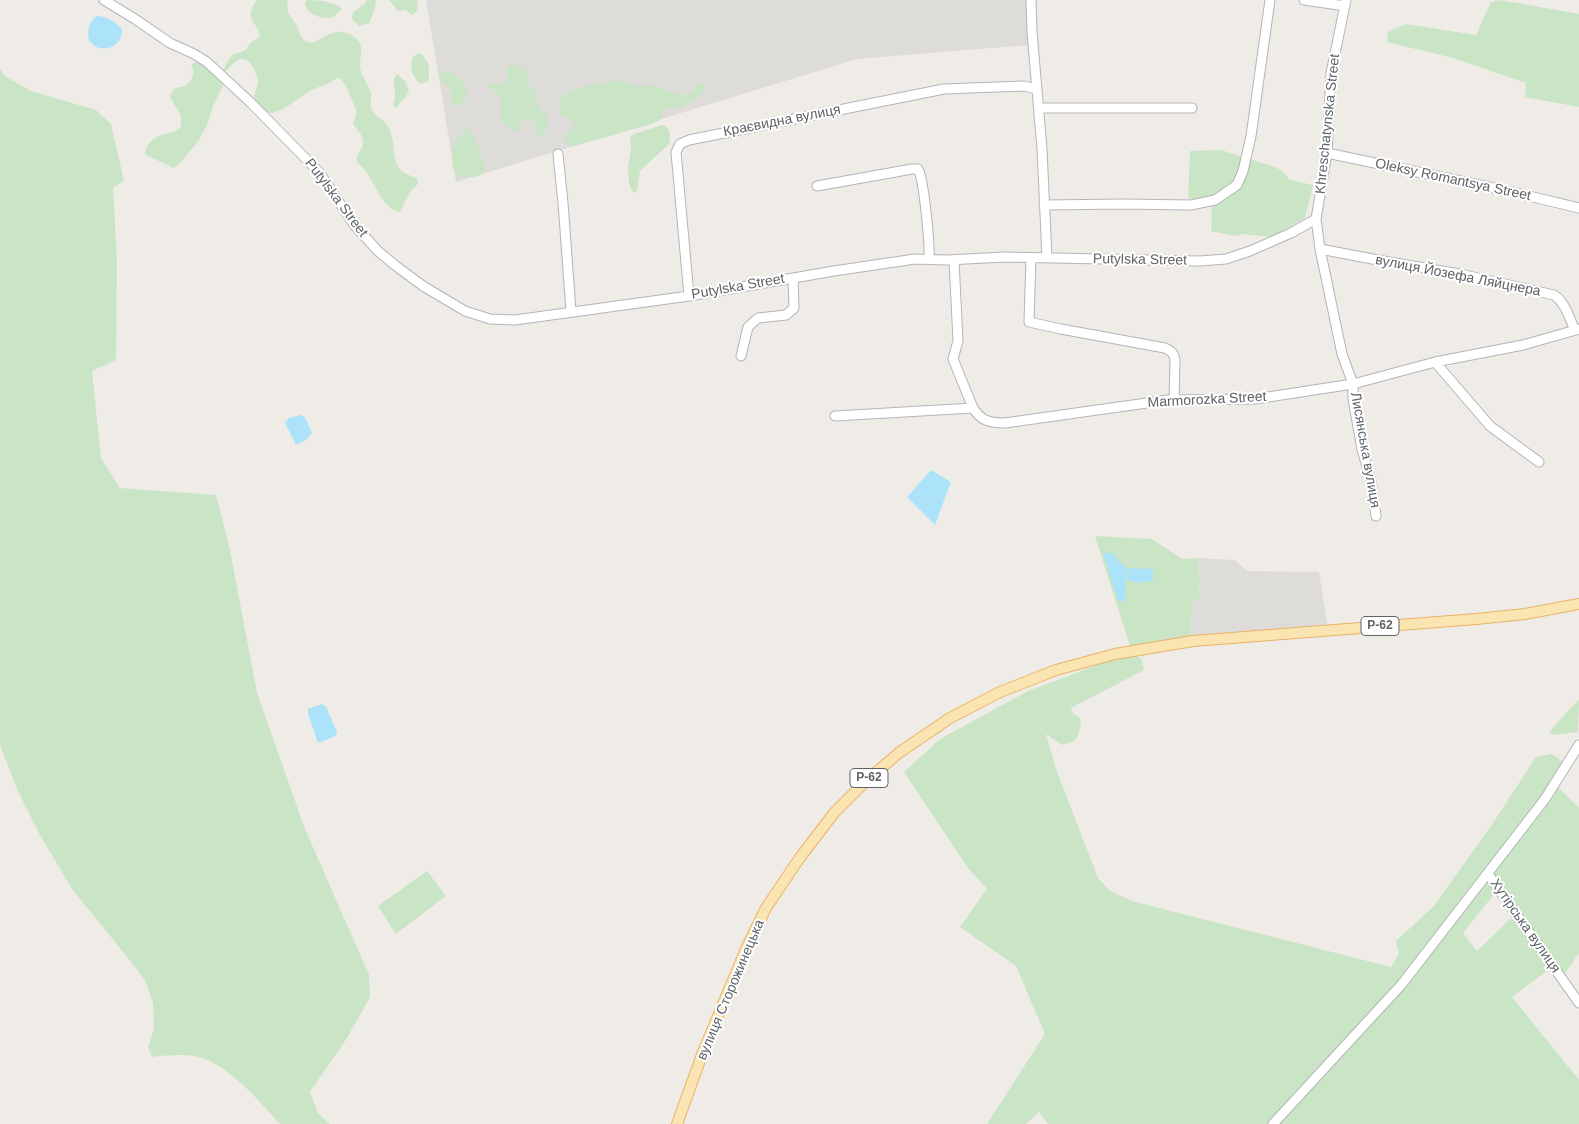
<!DOCTYPE html>
<html>
<head>
<meta charset="utf-8">
<style>
  body { margin:0 }
  canvas { display:block; background:#efece7 }
</style>
</head>
<body>
<canvas width="1579" height="1124"></canvas>
<script>
const ctx = document.querySelector('canvas').getContext('2d');
ctx.lineJoin = 'round';
function fillPath(path, color) {
  ctx.fillStyle = color;
  ctx.fill(path, 'evenodd');
}
function stroke(path, color, width, dash) {
  ctx.strokeStyle = color;
  ctx.lineWidth = width;
  ctx.lineCap = dash ? 'butt' : 'round';
  ctx.setLineDash(dash || []);
  ctx.stroke(path);
}
function write(font, color, halo, rows, align = 'center') {
  ctx.font = font + ' Arial,sans-serif';
  ctx.lineWidth = 4;
  ctx.setLineDash([]);
  ctx.textBaseline = 'middle';
  ctx.strokeStyle = halo;
  ctx.fillStyle = color;
  for (const [text, x, y, turn = 0] of rows) {
    ctx.save();
    ctx.translate(x, y);
    ctx.rotate((+turn || 0) * Math.PI / 180);
    ctx.textAlign = isNaN(turn) ? turn : align;
    if (halo) ctx.strokeText(text, 0, 0);
    ctx.fillText(text, 0, 0);
    ctx.restore();
  }
}
fillPath(new Path2D(`
  M426,0H1028L1029,45L857,59L456,182Z
  M1198,558L1235,560L1247,571L1319,572L1328,627L1239,632L1191,641L1192,600L1200,599Z`), '#dedcd9');
fillPath(new Path2D(`
  M257,0H287L288,13L297,26L301,37L307,42L312,43C324,38 337,26 351,35C369,45 357,57 361,72C364,80 372,90 371,97C371,104 369,105 373,111C379,120 385,118 390,131C395,143 392,157 399,168C403,175 413,175 418,180V184L409,193L400,212C385,211 375,185 367,173C364,169 360,165 357,161C357,156 358,154 361,149C367,139 359,132 353,124L356,114V110L346,86L340,78H337C329,84 321,86 312,90C299,97 284,112 270,113C264,110 258,105 255,100C252,93 259,87 258,80C257,74 250,58 242,59C236,59 230,67 226,71H223L226,64L232,55L246,50L250,43L260,37C258,21 242,20 257,0Z
  M307,0C317,0 331,1 340,7L341,10L332,18C320,19 308,15 305,4Z
  M367,0H376L375,9L369,23L359,26L352,19C351,8 363,9 367,0Z
  M389,0H417L418,10L412,15L405,10L398,11Z
  M1500,0L1579,14V107L1525,97L1526,83L1453,58L1387,42L1388,32L1406,24L1476,35L1491,2Z
  M420,53C429,60 431,69 428,81L421,84C411,78 405,57 420,53Z
  M197,62C207,64 220,77 223,86L214,104L207,125L199,140L182,161L174,168L148,156L145,154C150,131 166,138 180,128C185,116 175,107 170,97C173,86 177,88 185,86C189,84 194,76 193,72C193,69 192,67 191,64Z
  M511,65L520,66L525,70L530,86L536,93L538,106L547,116V128L544,135H536V126L529,118L523,119L520,129L513,131L501,121V99L490,87L489,84C494,81 501,85 507,83L508,81L506,69Z
  M0,68L4,75L8,78L31,91L96,110L111,124L124,181L113,187L117,260L116,360L92,371L101,458L120,488L216,495L230,550L257,693L305,829L369,975L370,997L347,1038L310,1092L318,1113L330,1124H280C260,1102 229,1065 199,1057C184,1054 168,1055 152,1057L148,1047L154,1029L153,1003L145,980L128,958L72,889L40,835L17,789L0,745Z
  M445,70C460,77 471,85 465,103L456,107L452,102L450,88L440,79L441,74Z
  M397,74L405,81L409,91L407,95L396,108L393,106C394,102 395,98 395,94C395,86 391,81 397,74Z
  M619,80L634,86H656L679,95L691,93L697,85L702,84L704,85L706,89C702,95 685,108 678,108C673,109 670,107 665,109L660,120L652,124L570,147L564,137L574,128L575,124L560,114C556,91 574,89 591,85C600,84 610,82 619,80Z
  M662,125L666,126C670,130 671,138 669,144L640,171L637,191L633,193L629,184L628,168L631,149L630,137L634,134Z
  M466,128C474,132 486,163 484,172C480,176 475,177 469,177C466,177 461,178 458,176C450,170 451,152 455,145C457,139 462,132 466,128Z
  M1221,150L1272,166L1281,170L1290,180L1313,185L1305,218L1272,237L1242,234L1235,236L1211,231L1212,204L1188,198L1190,151Z
  M1095,536L1152,539L1182,559L1198,558L1200,600H1192L1191,641L1133,652L1142,660L1144,670L1071,708L1072,712L1080,718L1081,727L1075,741L1062,745L1046,734L1056,769L1098,878L1110,891L1132,901L1391,967L1399,954L1396,941L1433,907L1493,823L1536,757L1552,754L1562,761L1579,749L1558,787L1579,808V953L1560,981L1551,968L1512,997L1579,1080V1124H1048L1039,1112L1026,1124H987L1045,1034L1016,966L960,927L987,889L968,868L904,772L940,739L1028,691L1132,652ZM1495,893L1509,906L1514,915L1477,951L1463,933Z
  M1579,699L1578,732L1554,735L1549,732Z
  M427,871L446,896L396,934L378,906Z`), '#cae5c5');
fillPath(new Path2D(`
  M97,16C106,16 116,22 122,29C123,48 99,56 89,40C87,31 89,21 97,16Z
  M300,415L305,417L312,433L306,440L296,445L285,423L289,418Z
  M931,470L951,482L935,525L907,497Z
  M1103,553H1112L1126,568L1125,601H1118Z
  M1127,568L1153,569V580C1148,582 1140,583 1134,582C1132,581 1130,580 1127,580Z
  M322,704L326,707L337,732L336,736L318,743L308,714V709Z`), '#ace3fa');
const minor = new Path2D(`
  M104,0L135,19L170,43L194,54L207,62L250,102L319,172L355,226L379,252L396,266L423,286L465,311L490,319L515,320L689,296L834,271L915,259L947,260L1005,257L1200,261L1226,259L1250,251L1291,233L1316,219L1320,249L1342,354L1353,384V399L1362,449L1371,481L1376,516
  M1031,0L1032,32L1042,149L1047,258
  M1304,0L1345,6
  M1039,108H1192
  M1327,153L1508,191L1579,208
  M558,154L563,203L571,311
  M817,186L912,169H918C924,179 930,246 929,259
  M1044,205L1124,204L1191,205L1215,200L1237,185L1243,171L1251,136L1270,0
  M1316,219L1327,153L1331,73L1346,0
  M1320,249L1383,261L1460,274L1554,295C1566,303 1569,318 1575,330
  M1031,258L1029,322L1061,329L1165,348C1171,351 1174,353 1175,360L1174,400
  M954,260L958,341L953,359L973,408
  M689,296L676,152L680,144L689,140L944,89L1024,86L1037,89
  M741,356L748,327L758,318L786,315L794,308L793,278
  M1435,362L1490,426L1539,462
  M835,416L973,408C981,421 990,423 1005,423L1168,400L1255,399L1353,384L1435,362L1523,345L1579,329
  M1488,874L1579,1003
  M1273,1124L1402,984L1545,799L1579,745`);
const major = new Path2D(`
  M677,1124L703,1052L746,949L766,908L799,859L834,813L868,779L900,752L950,718L1000,692L1056,670L1115,654L1193,641L1476,619L1525,614L1579,604`);
stroke(minor, '#b2b5b8', 11);
stroke(major, '#eab266', 12);
stroke(minor, '#fff', 9);
stroke(major, '#fae4b1', 10);
for (const [x, y, w] of [
  [1380,626,38],
  [869,778,38]
]) {
  const box = new Path2D();
  box.roundRect(x - w / 2, y - 9.5, w, 19, 4);
  ctx.fillStyle = '#fff';
  ctx.fill(box);
  stroke(box, '#5e6366', 1);
}
write('bold 12px', '#5e6366', null, [
  ["Р-62",1380,626],
  ["Р-62",869,778]
]);
write('14px', '#5e6366', '#fff', [
  ["Краєвидна вулиця",782,121,-11],
  ["Khreschatynska Street",1328,124,-84],
  ["Oleksy Romantsya Street",1453,180,12],
  ["Putylska Street",336,198,53],
  ["Putylska Street",1140,260,1],
  ["вулиця Йозефа Ляйцнера",1458,276,11],
  ["Putylska Street",738,287,-10],
  ["Marmorozka Street",1207,400,-3],
  ["Лисянська вулиця",1365,450,80],
  ["Хутірська вулиця",1525,926,55],
  ["вулиця Сторожинецька",731,990,-67]
]);
</script>
</body>
</html>
